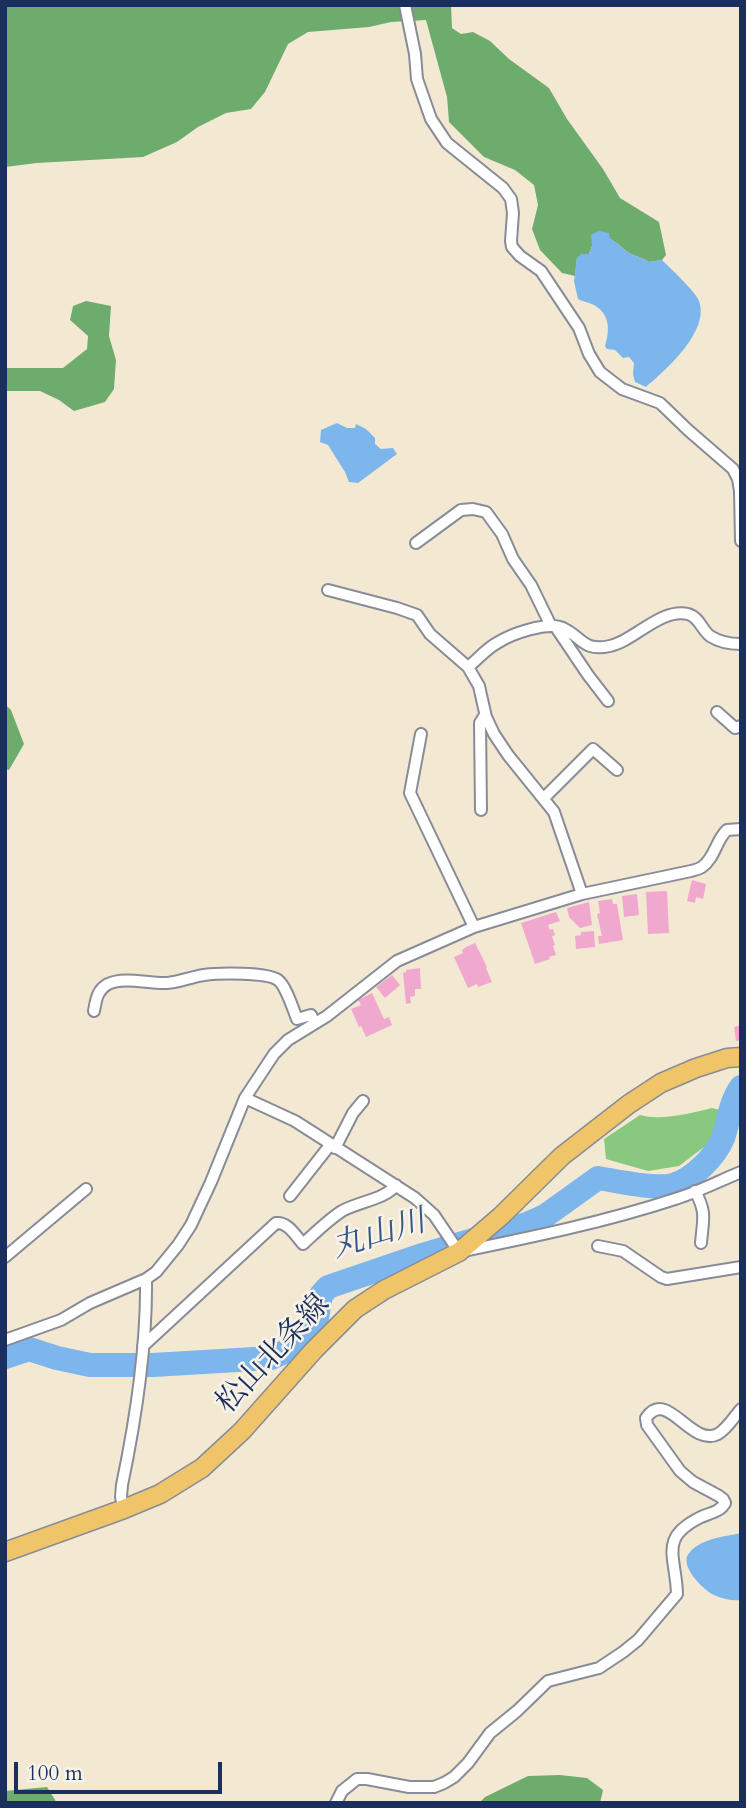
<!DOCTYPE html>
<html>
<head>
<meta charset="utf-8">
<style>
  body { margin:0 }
  #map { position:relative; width:746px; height:1808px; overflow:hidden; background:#f3e9d3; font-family:Cardo,serif }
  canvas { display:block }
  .frame { position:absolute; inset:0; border:7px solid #1b2f5e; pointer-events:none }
  .scale { position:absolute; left:14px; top:1762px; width:208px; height:32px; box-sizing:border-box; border:4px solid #1b2f5e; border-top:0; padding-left:9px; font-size:21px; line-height:24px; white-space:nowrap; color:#1b2f5e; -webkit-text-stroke:5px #f7f3e8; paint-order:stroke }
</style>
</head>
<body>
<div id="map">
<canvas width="746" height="1808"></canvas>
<div class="frame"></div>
<div class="scale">100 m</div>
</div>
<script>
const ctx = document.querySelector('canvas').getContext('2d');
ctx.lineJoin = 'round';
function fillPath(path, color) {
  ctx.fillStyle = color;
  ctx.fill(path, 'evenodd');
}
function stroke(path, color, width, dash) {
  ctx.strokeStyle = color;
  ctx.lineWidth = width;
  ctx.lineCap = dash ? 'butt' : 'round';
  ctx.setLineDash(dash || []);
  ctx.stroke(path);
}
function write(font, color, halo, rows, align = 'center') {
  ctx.font = font + ' Cardo,"Noto Serif JP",serif';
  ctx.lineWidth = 5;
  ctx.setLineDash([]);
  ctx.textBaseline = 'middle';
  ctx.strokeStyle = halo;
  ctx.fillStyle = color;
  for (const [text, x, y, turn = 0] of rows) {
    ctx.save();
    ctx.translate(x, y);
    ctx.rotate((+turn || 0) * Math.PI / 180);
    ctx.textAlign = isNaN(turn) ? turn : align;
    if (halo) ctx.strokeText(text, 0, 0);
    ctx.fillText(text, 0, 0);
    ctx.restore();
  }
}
fillPath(new Path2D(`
  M712,1108L729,1112L708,1144L679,1166L648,1171L606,1159L604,1139L640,1115C661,1121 692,1113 712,1108Z`), '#89c87f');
fillPath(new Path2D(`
  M5,5H451L452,28L461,34L473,32L490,41L509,59L549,88L567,119L603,169L620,198L659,222L666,255L662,260L649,262C643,258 638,257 631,254C623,250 619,243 610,239L592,246L589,254L577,258L575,276L562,273L540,250L532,229L538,205L534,185L515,170L484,157L449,122L447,97L426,20L391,22L369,27L308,32L288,44L265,92L251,109L226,113L198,127L177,142L143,157L37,163L5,167Z
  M86,301L111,306L109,336L116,360L114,389L105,402L74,411L59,400L40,391H5V368H63L87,349L88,336L70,320L73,306Z
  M5,704L11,710L24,744L9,770L5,769Z
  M560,1775L587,1778L603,1790L600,1803H479L485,1797L528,1776Z
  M47,1787L57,1803H5V1791Z`), '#6eac6e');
fillPath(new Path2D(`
  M599,231L609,233L610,239C619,243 623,250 631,254C638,257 643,258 649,262L662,260C670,268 696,292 699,301C710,331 666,370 646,387L635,382L633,374L634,363L629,357L623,358L615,350L607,349L605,346C610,330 610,314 594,305C588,302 583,302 578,299L574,281L577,258L581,254H589L592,246L591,235Z
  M337,423L347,428H355L356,424L366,429L375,438V444L381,449L393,448L397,454L358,483L349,482L345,472L328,445L320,442L321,430Z
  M741,1533V1600C731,1601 723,1599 714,1595C703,1590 677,1564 690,1552C702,1538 724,1537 741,1533Z`), '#7db5ed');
stroke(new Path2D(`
  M5,1357L29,1349L57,1358L90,1365H153L271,1358L289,1350L317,1318L321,1295L328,1287L419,1256L527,1224L545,1216L598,1178C617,1181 655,1190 673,1185C692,1180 716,1156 723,1138C729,1121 730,1102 741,1087`), '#7db5ed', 24);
fillPath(new Path2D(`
  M692,880L706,884L703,899L696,897L695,903L687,901Z
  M667,891L669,933L648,934L646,892Z
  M637,894L639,915L624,917L622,896Z
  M612,899L613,904H617L623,940L599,944L598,936H602L597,914L600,913L598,901Z
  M589,902L592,925L580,928L569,917L567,908Z
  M556,912L560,921L548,925L550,930L553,929L555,935L552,936L555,945L553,946L556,955L549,957L550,959L535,964L521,923Z
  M594,931L595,947L576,949L575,936L581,935V932Z
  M475,943L487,967L486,968L492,982L478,987L477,984L468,988L454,957L463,953L462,950L466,947Z
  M420,968L421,989H415V996L410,997L411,1003L406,1004L403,973L406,972V970Z
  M392,975L400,985L385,998L376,987Z
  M372,993L384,1019L389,1017L392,1025L366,1037L361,1026L359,1027L351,1009L361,1005L358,1000Z
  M741,1025V1040L736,1041L734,1027Z`), '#f0a8ce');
const minor = new Path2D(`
  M405,5L415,54L417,79L431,119L447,143L503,188L511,199L513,213L511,241L512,247L520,256L541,271L579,328L589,354L600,372L622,389L660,403L688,430L733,469L738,479L740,491L741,541
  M416,543L461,510L473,509L486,512L502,534L513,559L531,585L551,626
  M328,590L397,608L417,615L430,634L468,667
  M555,626L588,675L608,701
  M717,712L735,728L741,726
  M421,734L410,793L474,927
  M544,798L593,749L617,770
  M481,810L480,723L485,715
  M582,894L554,812L508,755L494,734L486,717L479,686L468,667C478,659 486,649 497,643C511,634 547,621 563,628C582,637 583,652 610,646C634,641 660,608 688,614C699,617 702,630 710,636C719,642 731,644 741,644
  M94,1011C96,1000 97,990 108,984C125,976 148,984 167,983C179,982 191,977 204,975C218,973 267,972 278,980C286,986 293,1009 297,1019L311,1015L315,1023
  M245,1098L295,1121L415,1198L434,1215L459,1252C532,1237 605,1222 675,1199C698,1192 719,1181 741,1172
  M335,1148L353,1113L363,1101
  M695,1191C707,1213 703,1219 701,1243
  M290,1196L330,1145
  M598,1246L623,1251L661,1277L667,1279L741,1267
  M5,1257L86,1189
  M5,1340L61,1320L90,1303L146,1279L156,1272L178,1245L191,1225L211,1182L245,1098L274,1054L288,1040L327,1016L397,961L474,927L582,894L691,871C695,870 699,869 702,867C715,858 716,840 727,830L741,829
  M143,1346L276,1223C288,1222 295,1235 303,1244C315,1233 328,1220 342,1211C358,1202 386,1199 396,1185
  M124,1509L121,1497L122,1485C136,1418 147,1348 146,1279
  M336,1803L342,1791L357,1779H367L409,1787H434L444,1783L454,1777L468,1763L490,1733L517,1711L548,1681L599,1668L623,1652L638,1640L677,1594C676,1556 658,1538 701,1517C710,1513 720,1512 725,1503L723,1499L719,1496L693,1482L680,1471L647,1425L646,1418C667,1387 691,1448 718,1434C727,1429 734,1417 741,1409`);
const primary = new Path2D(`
  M5,1552L124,1509L160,1494L202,1468L242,1431L314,1350L355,1309L384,1290L459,1252L501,1216L562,1156L629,1104L661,1083L696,1068L727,1058L741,1057`);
stroke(minor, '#878c98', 14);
stroke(primary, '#878c98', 21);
stroke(minor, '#fff', 10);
stroke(primary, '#f0c469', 18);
write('30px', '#1b2f5e', '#f7f3e8', [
  ["松山北条線",274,1355,-47]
]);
write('italic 32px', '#385789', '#f7f3e8', [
  ["丸山川",379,1236,-17]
]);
</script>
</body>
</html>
